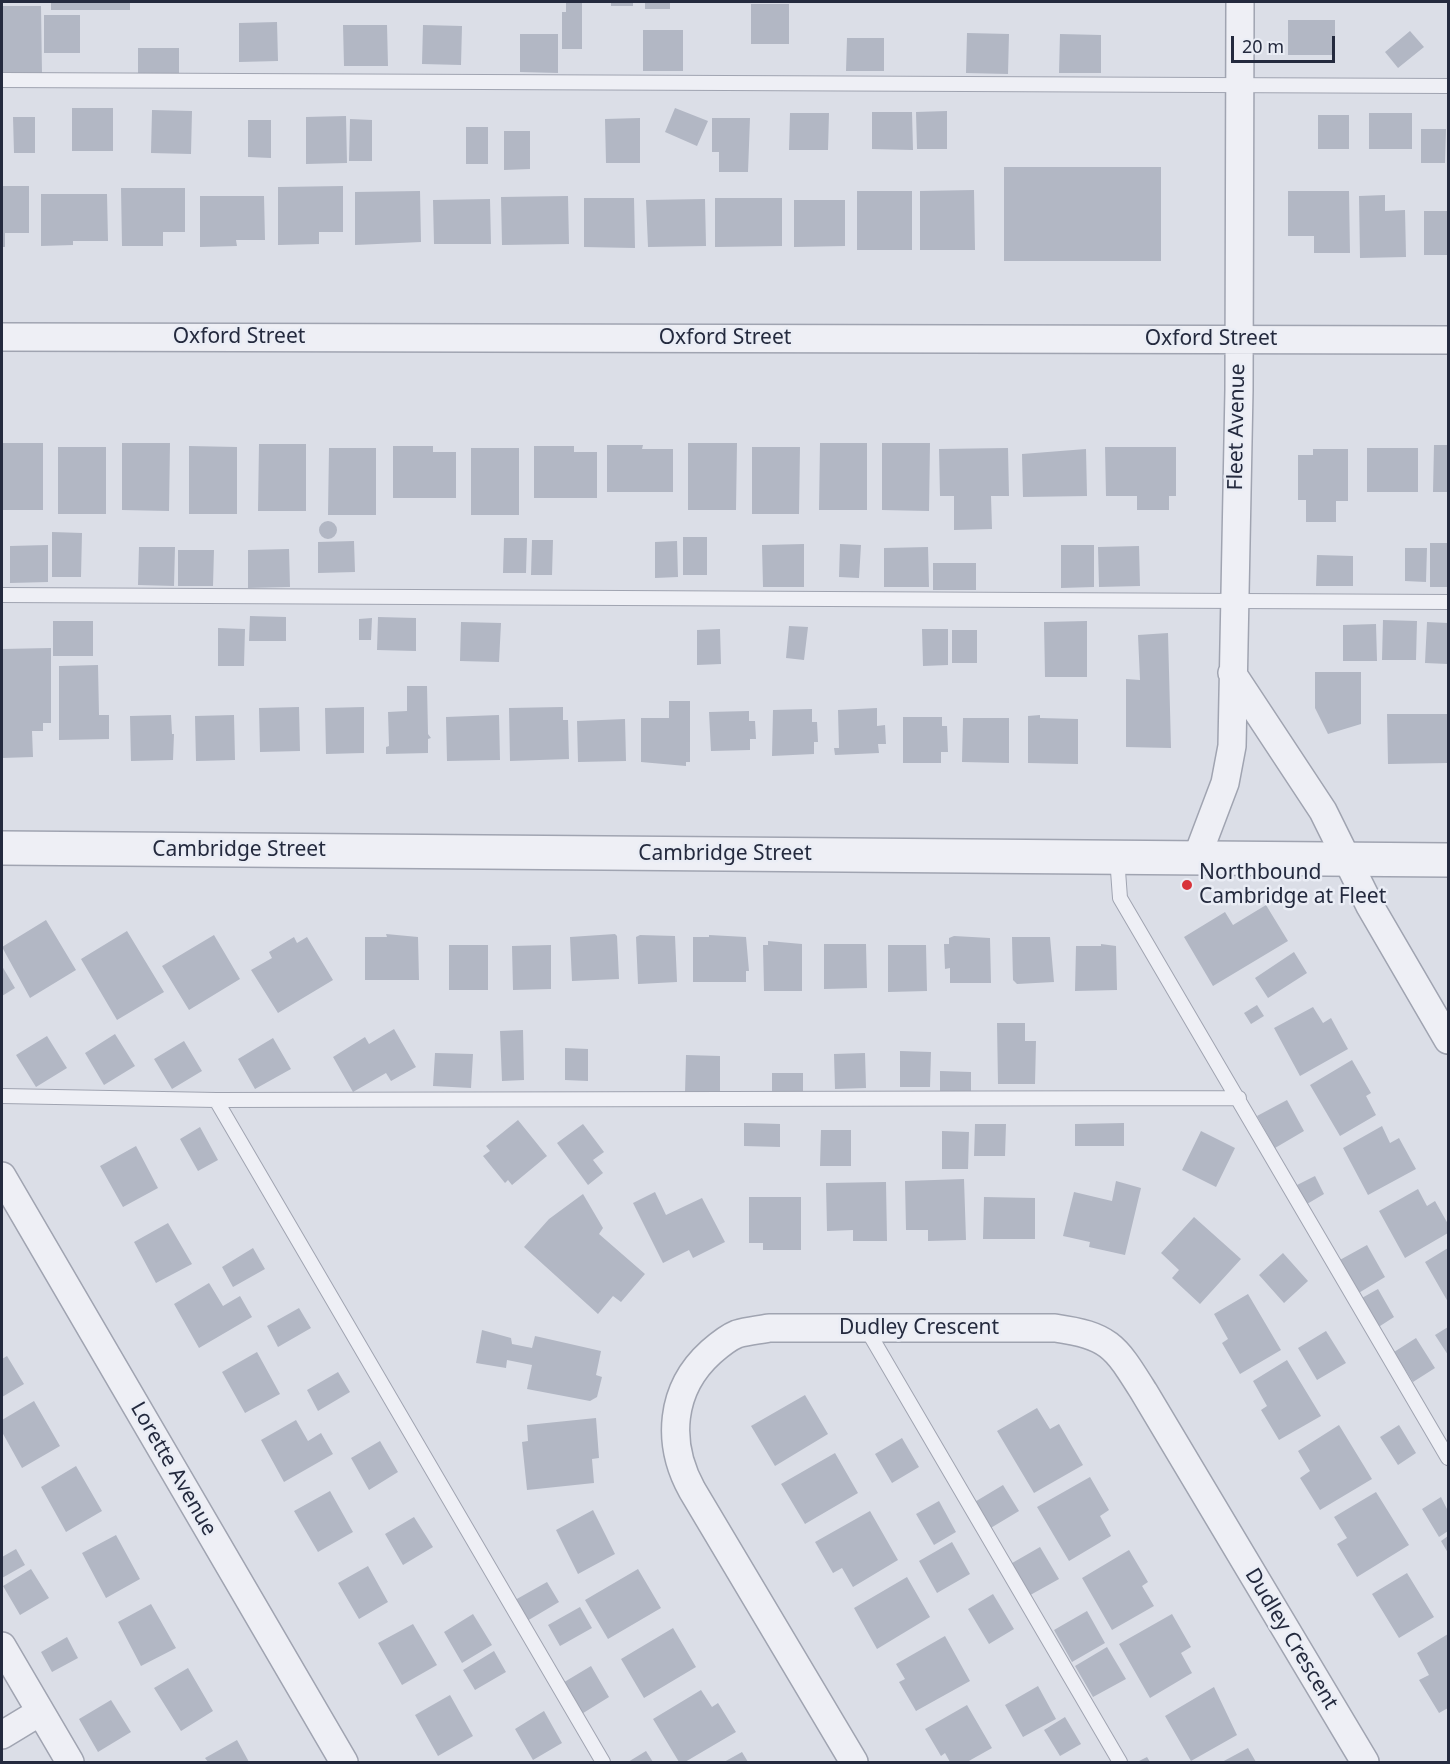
<!DOCTYPE html>
<html>
<head>
<meta charset="utf-8">
<style>
  body { margin:0 }
  #map { position:relative; width:1450px; height:1764px; overflow:hidden; background:#dbdee7; font-family:"Noto Sans",sans-serif }
  canvas { display:block }
  .frame { position:absolute; inset:0; border:3px solid #242a3e; pointer-events:none }
  .scale { position:absolute; left:1231px; top:36px; width:104px; height:27px; box-sizing:border-box; border:3px solid #242a3e; border-top:0; padding-left:8px; font-size:18px; line-height:21px; white-space:nowrap; color:#242a3e; -webkit-text-stroke:4px #eaedf5; paint-order:stroke }
</style>
</head>
<body>
<div id="map">
<canvas width="1450" height="1764"></canvas>
<div class="frame"></div>
<div class="scale">20 m</div>
</div>
<script>
const ctx = document.querySelector('canvas').getContext('2d');
ctx.lineJoin = 'round';
function fillPath(path, color) {
  ctx.fillStyle = color;
  ctx.fill(path, 'evenodd');
}
function stroke(path, color, width, dash) {
  ctx.strokeStyle = color;
  ctx.lineWidth = width;
  ctx.lineCap = dash ? 'butt' : 'round';
  ctx.setLineDash(dash || []);
  ctx.stroke(path);
}
function write(font, color, halo, rows, align = 'center') {
  ctx.font = font + ' "Noto Sans",sans-serif';
  ctx.lineWidth = 5;
  ctx.setLineDash([]);
  ctx.textBaseline = 'middle';
  ctx.strokeStyle = halo;
  ctx.fillStyle = color;
  for (const [text, x, y, turn = 0] of rows) {
    ctx.save();
    ctx.translate(x, y);
    ctx.rotate((+turn || 0) * Math.PI / 180);
    ctx.textAlign = isNaN(turn) ? turn : align;
    if (halo) ctx.strokeText(text, 0, 0);
    ctx.fillText(text, 0, 0);
    ctx.restore();
  }
}
fillPath(new Path2D(`
  M51,2H130V10H51Z
  M566,2H582V49H562V12H566Z
  M611,2H633V6H611Z
  M645,2H670V9H645Z
  M751,4H789V44H751Z
  M2,6H41L42,74H2Z
  M44,15H80V53H44Z
  M1288,20H1335V55H1288Z
  M277,22L278,61L239,62V23Z
  M343,25H387L388,66H344Z
  M423,25L462,26L461,65L422,64Z
  M643,30H683V71H643Z
  M1410,31L1424,47L1398,68L1385,52Z
  M967,33L1009,34L1008,74L966,73Z
  M520,34H558V73L520,72Z
  M1060,34L1101,35V73H1059Z
  M847,38H884V71H846Z
  M138,48H179V73H138Z
  M72,108H113V151H72Z
  M675,108L708,121L697,146L665,132Z
  M152,110L192,111L191,154L151,153Z
  M947,111V149H917L916,112Z
  M872,112H912L913,150L872,149Z
  M790,113H829L828,150H789Z
  M1369,113H1412V149H1369Z
  M1318,115H1349V149H1318Z
  M346,116L347,163L306,164V117Z
  M13,117H35V153H14Z
  M640,118V163H606L605,119Z
  M712,118H750L748,172H719V152H712Z
  M350,119L372,120V161H349Z
  M248,120H271V158L248,157Z
  M466,127H488V164H466Z
  M1421,129H1446L1445,163H1421Z
  M504,131H530V169L504,170Z
  M1004,167H1161V261H1004Z
  M2,186H29V233H5V247H2Z
  M343,186V232H319V244L278,245V187Z
  M121,188H185V232H163V246H122Z
  M974,190L975,250H920V191Z
  M420,191L421,242L355,245V192Z
  M857,191H912V250H857Z
  M1288,191H1349L1350,253H1314V236H1288Z
  M41,194H107L108,241H73V245L41,246Z
  M1385,195V211L1405,210L1406,257L1360,258L1359,196Z
  M200,196H264L265,240H236L237,246L200,247Z
  M568,196L569,244L502,245L501,197Z
  M584,198H634L635,248L584,247Z
  M715,198H782V246L715,247Z
  M490,199L491,244H434L433,200Z
  M705,199L706,246L648,247L646,200Z
  M794,200H845V246L794,247Z
  M1424,211H1448V255H1424Z
  M2,443H43V510H2Z
  M122,443H170L169,511L122,510Z
  M688,443H737L736,510H688Z
  M820,443H867V510H819Z
  M882,443H930L929,511L882,510Z
  M259,444H306V511H258Z
  M607,445H643L642,449H673V492H607Z
  M1434,445H1448V492H1433Z
  M189,446L237,447V514H189Z
  M393,446H433V452H456V498H393Z
  M534,446H574V452H597V498H534Z
  M58,447H106V514H58Z
  M752,447H800L799,514H752Z
  M1105,447H1176V496H1169V510H1137V496H1106Z
  M329,448H376V515H328Z
  M471,448H519V515H471Z
  M1008,448L1009,496H991L992,529L954,530V496H940L939,449Z
  M1367,448H1418V492H1367Z
  M1086,449L1087,496L1023,497L1022,454Z
  M1313,449H1348V501H1336V522H1306V500H1298V455H1313Z
  M319 530a9 9 0 1 1 18 0a9 9 0 1 1-18 0Z
  M52,532L82,533L81,577H52Z
  M683,537H707V575H683Z
  M504,538H527L526,573H503Z
  M532,540H553L552,575H531Z
  M354,541L355,572L318,573V542Z
  M677,541L678,577L655,578V542Z
  M1430,543H1448V587H1430Z
  M804,544V587H763L762,545Z
  M840,544L861,545L859,578L839,577Z
  M48,545V582L10,583V546Z
  M1061,545H1094V587L1061,588Z
  M1139,546L1140,586L1099,587L1098,547Z
  M139,547H175L174,586L138,585Z
  M928,547L929,587H884V548Z
  M1405,548H1427L1426,582L1405,581Z
  M289,549L290,587L248,588V550Z
  M178,550H214L213,586H178Z
  M1317,555L1353,556V586H1316Z
  M933,563H976V590H933Z
  M250,616L286,617V641H249Z
  M378,617L416,618V651L377,650Z
  M372,618L371,640H359V619Z
  M1383,620L1417,621L1416,660H1382Z
  M53,621H93V656H53Z
  M1087,621V677H1045L1044,622Z
  M461,622L501,623L499,662L460,661Z
  M1427,622L1448,623V664L1425,663Z
  M1376,624L1377,661H1343V625Z
  M789,626L808,627L804,660L786,658Z
  M218,628L245,629L244,666H218Z
  M720,629L721,664L697,665V630Z
  M922,629H948V665L923,666Z
  M952,630H977V663H952Z
  M1168,633L1171,748L1126,747V679L1140,680L1138,635Z
  M51,648V723H43V731H32L33,757L2,758V649Z
  M98,665L99,715H109V739L59,740V666Z
  M1315,672H1361V724L1328,734L1315,708Z
  M407,686H427L428,734L431,738L428,739V753L386,754V747L389,746L388,712L407,711Z
  M669,701H690V762H686V766L641,762V718H669Z
  M299,707L300,751L260,752L259,708Z
  M364,707V753L326,754L325,708Z
  M563,707V720H568L569,759L510,761L509,708Z
  M877,708V726L885,725L886,744H878L879,753L835,755L834,748H839L838,710Z
  M812,709V722H817L818,742H814V754L772,756L773,710Z
  M749,711V721H755L756,739H750V750L711,751L709,712Z
  M1387,714H1448V763L1388,764Z
  M171,715L172,734H174L173,760L131,761L130,716Z
  M234,715L235,760L196,761L195,716Z
  M499,715L500,760L447,761L446,717Z
  M1040,715V718L1078,719V764L1028,763V716Z
  M903,717H942V726H947L948,752H941V763H903Z
  M963,718H1009V763L962,762Z
  M625,719L626,761L578,762L577,721Z
  M1266,905L1288,941L1213,986L1184,937L1225,912L1233,925Z
  M46,920L76,970L30,998L2,947Z
  M127,931L164,992L117,1020L81,959Z
  M386,934L418,937L419,980H365V937H387Z
  M615,934L617,936L619,979L572,981L570,937Z
  M214,935L240,979L189,1010L162,966Z
  M640,935L675,936L677,982L638,984L636,937Z
  M709,935L746,937L749,971H746V982H693V937H709Z
  M954,936L990,938L991,983H950V968L945,969L944,944H949V938Z
  M294,937L297,943L307,937L333,980L278,1013L251,970L272,958L269,952Z
  M1012,937H1050L1054,982L1017,984L1013,980Z
  M768,941L802,944V991H764L763,945H768Z
  M824,944H866L867,988L824,989Z
  M1101,944L1116,946L1117,990L1075,991L1076,946H1101Z
  M449,945H488V990H449Z
  M551,945V989L513,990L512,946Z
  M888,945H926L927,991L888,992Z
  M1294,952L1307,973L1268,998L1255,978Z
  M2,966L15,988L2,996Z
  M1257,1005L1264,1016L1251,1024L1244,1013Z
  M1313,1007L1323,1023L1331,1018L1348,1049L1300,1076L1274,1028Z
  M997,1023H1025V1041H1036L1035,1084H998Z
  M394,1029L416,1067L391,1081L386,1073L353,1092L333,1057L365,1037L369,1044Z
  M523,1030L524,1080L502,1081L500,1031Z
  M115,1034L135,1066L104,1085L85,1053Z
  M47,1036L67,1068L36,1087L16,1055Z
  M273,1038L291,1069L255,1089L238,1059Z
  M184,1041L202,1071L172,1089L154,1059Z
  M565,1048L588,1049V1081L565,1080Z
  M900,1051L931,1052L930,1087H900Z
  M435,1053L473,1054L471,1088L433,1086Z
  M865,1053L866,1088L835,1089L834,1054Z
  M686,1055L720,1056V1093H685Z
  M1352,1060L1371,1093L1366,1096L1376,1115L1340,1136L1310,1085Z
  M940,1071L971,1072V1095H940Z
  M772,1073H803V1094H772Z
  M1287,1100L1304,1131L1275,1148L1257,1116Z
  M518,1120L547,1156L512,1185L508,1180L505,1183L483,1156L490,1151L486,1146Z
  M744,1123L780,1124V1147L744,1146Z
  M1124,1123V1146H1075V1124Z
  M583,1124L604,1152L593,1160L603,1173L588,1185L557,1143Z
  M975,1124H1006L1005,1156H974Z
  M1382,1126L1390,1143L1399,1138L1416,1169L1368,1195L1343,1148Z
  M200,1127L218,1160L198,1171L180,1139Z
  M821,1130H851V1166H820Z
  M942,1131L969,1132L968,1169H942Z
  M1201,1131L1235,1148L1216,1187L1182,1170Z
  M136,1146L158,1188L123,1207L100,1166Z
  M1315,1176L1324,1194L1307,1204L1297,1185Z
  M964,1179L966,1240L928,1241V1230H906L905,1181Z
  M1116,1181L1141,1188L1125,1255L1089,1247L1090,1242L1063,1236L1074,1192L1112,1201Z
  M886,1182L887,1241H853V1230L827,1231L826,1183Z
  M1418,1189L1427,1206L1435,1201L1448,1224V1233L1405,1258L1379,1211Z
  M655,1192L666,1215L702,1198L725,1242L693,1258L689,1250L663,1263L633,1203Z
  M583,1194L603,1228L599,1234L645,1274L621,1302L613,1296L598,1314L524,1247L549,1219Z
  M749,1197H801V1250H763V1243H749Z
  M984,1197L1035,1198V1239H983Z
  M1194,1217L1241,1259L1200,1304L1172,1278L1179,1270L1161,1253Z
  M168,1223L192,1264L156,1283L134,1242Z
  M1367,1245L1385,1277L1357,1294L1338,1261Z
  M253,1248L265,1269L233,1287L222,1267Z
  M1448,1248V1302L1425,1262Z
  M1283,1253L1308,1281L1284,1303L1259,1275Z
  M209,1283L223,1306L240,1296L252,1317L199,1348L174,1304Z
  M1378,1289L1394,1317L1377,1328L1360,1299Z
  M1248,1294L1281,1350L1240,1374L1222,1343L1228,1339L1214,1314Z
  M299,1308L311,1328L278,1347L267,1326Z
  M1448,1327V1355L1435,1335Z
  M482,1330L511,1338L512,1344L532,1348L535,1336L601,1351L596,1375L602,1377L597,1397L590,1401L527,1389L532,1365L507,1360L506,1368L476,1363Z
  M1326,1331L1346,1363L1317,1380L1298,1348Z
  M1416,1338L1435,1368L1413,1382L1394,1352Z
  M257,1352L280,1394L245,1413L222,1372Z
  M7,1356L24,1384L2,1397V1359Z
  M1287,1360L1321,1416L1279,1440L1261,1410L1267,1406L1253,1381Z
  M338,1372L350,1392L318,1411L307,1390Z
  M805,1395L828,1434L775,1466L751,1426Z
  M34,1401L60,1446L22,1468L2,1432V1420Z
  M1037,1408L1050,1429L1059,1424L1083,1465L1034,1493L997,1431Z
  M596,1418L599,1458L592,1459L594,1483L527,1490L522,1442L528,1441L527,1425Z
  M296,1420L308,1441L321,1433L333,1454L284,1482L261,1440Z
  M1339,1425L1372,1479L1320,1510L1300,1478L1310,1471L1298,1451Z
  M1399,1425L1416,1453L1398,1465L1380,1437Z
  M902,1438L919,1467L892,1483L875,1454Z
  M380,1441L398,1472L369,1490L351,1458Z
  M835,1453L858,1493L805,1524L781,1484Z
  M76,1466L102,1511L66,1532L41,1487Z
  M1090,1477L1109,1510L1100,1516L1111,1536L1069,1561L1037,1507Z
  M1003,1485L1019,1511L989,1529L973,1503Z
  M330,1491L353,1532L318,1552L294,1511Z
  M1376,1492L1409,1545L1357,1577L1337,1544L1347,1538L1334,1517Z
  M1441,1497L1448,1511V1531L1439,1537L1422,1509Z
  M939,1501L956,1532L934,1545L916,1514Z
  M593,1510L615,1554L578,1574L556,1530Z
  M870,1511L898,1560L853,1587L842,1568L833,1573L815,1542Z
  M414,1517L433,1547L403,1565L385,1534Z
  M116,1535L140,1579L106,1598L82,1553Z
  M1448,1536V1553L1441,1541Z
  M952,1542L970,1574L937,1593L919,1561Z
  M1040,1547L1059,1579L1025,1598L1007,1566Z
  M16,1549L25,1565L2,1578V1557Z
  M1129,1550L1148,1582L1142,1586L1154,1606L1112,1630L1082,1578Z
  M368,1566L388,1602L359,1619L338,1583Z
  M31,1569L49,1598L20,1615L3,1586Z
  M638,1569L661,1608L608,1639L585,1600Z
  M1407,1573L1434,1617L1399,1638L1372,1594Z
  M907,1577L930,1617L877,1649L854,1608Z
  M547,1582L559,1602L527,1621L515,1600Z
  M993,1594L1014,1629L989,1644L968,1609Z
  M151,1604L176,1648L141,1666L118,1622Z
  M580,1607L592,1628L560,1646L548,1625Z
  M1087,1611L1105,1643L1072,1662L1054,1630Z
  M473,1614L492,1645L462,1663L444,1632Z
  M1172,1614L1191,1647L1181,1653L1192,1673L1150,1698L1119,1644Z
  M413,1624L437,1665L402,1685L378,1643Z
  M673,1628L696,1667L644,1698L621,1659Z
  M1448,1634V1708L1439,1713L1419,1680L1429,1675L1417,1653Z
  M945,1636L970,1681L916,1711L899,1682L905,1679L896,1664Z
  M67,1637L78,1658L52,1672L41,1652Z
  M1107,1647L1126,1679L1093,1697L1075,1666Z
  M494,1651L506,1672L475,1690L463,1670Z
  M591,1666L609,1697L580,1715L561,1684Z
  M188,1668L213,1711L181,1731L154,1688Z
  M1038,1686L1056,1719L1023,1737L1005,1705Z
  M1214,1687L1237,1735L1191,1761L1165,1716Z
  M701,1690L712,1707L718,1703L736,1732L685,1762H679L653,1719Z
  M450,1695L473,1736L438,1756L415,1715Z
  M111,1700L131,1732L98,1752L79,1719Z
  M967,1705L992,1748L967,1762H950L945,1753L941,1756L925,1729Z
  M544,1711L562,1743L533,1760L515,1729Z
  M1065,1717L1081,1744L1060,1756L1044,1730Z
  M237,1740L249,1762H208L205,1758Z
  M1248,1748L1256,1762H1222Z
  M646,1751L653,1762H628Z
  M742,1752L748,1762H724Z
  M1147,1757L1150,1762H1137Z`), '#b2b7c4');
const service = new Path2D(`
  M2,80L1448,86
  M2,595L1448,602
  M1117,857L1120,898L1448,1458
  M2,1096L216,1100L603,1762
  M216,1100L1239,1098
  M866,1328L1120,1762`);
const minor = new Path2D(`
  M2,337L1448,340
  M1232,673L1323,811L1370,906L1448,1040
  M1197,857L1225,783L1232,746L1239,390L1240,2
  M2,1176L344,1762
  M2,1646L70,1762
  M2,1735L40,1712
  M854,1762L692,1490C666,1443 670,1389 711,1352C719,1345 727,1338 737,1334C747,1331 759,1330 769,1328H1055C1110,1336 1115,1346 1144,1392L1365,1762`);
const tertiary = new Path2D(`
  M2,848L1448,860`);
stroke(service, '#a0a4b1', 16);
stroke(minor, '#a0a4b1', 30);
stroke(tertiary, '#a0a4b1', 36);
stroke(service, '#eeeff5', 14);
stroke(minor, '#eeeff5', 27);
stroke(tertiary, '#eeeff5', 33);
for (const [x, y, r, color] of [
  [1187,885,6,"#d8333a"]
]) {
  const dot = new Path2D();
  dot.arc(x, y, r, 0, 2 * Math.PI);
  ctx.fillStyle = color;
  ctx.fill(dot);
  stroke(dot, '#eaedf5', 2);
}
write('21px', '#242a3e', '#eaedf5', [
  ["Oxford Street",239,337],
  ["Oxford Street",725,338],
  ["Oxford Street",1211,339],
  ["Fleet Avenue",1237,427,-89],
  ["Cambridge Street",239,850],
  ["Cambridge Street",725,854],
  ["Dudley Crescent",919,1328],
  ["Lorette Avenue",173,1469,60],
  ["Dudley Crescent",1291,1639,59]
]);
write('21px', '#242a3e', '#eaedf5', [
  ["Northbound",1199,873],
  ["Cambridge at Fleet",1199,897]
], 'left');
</script>
</body>
</html>
